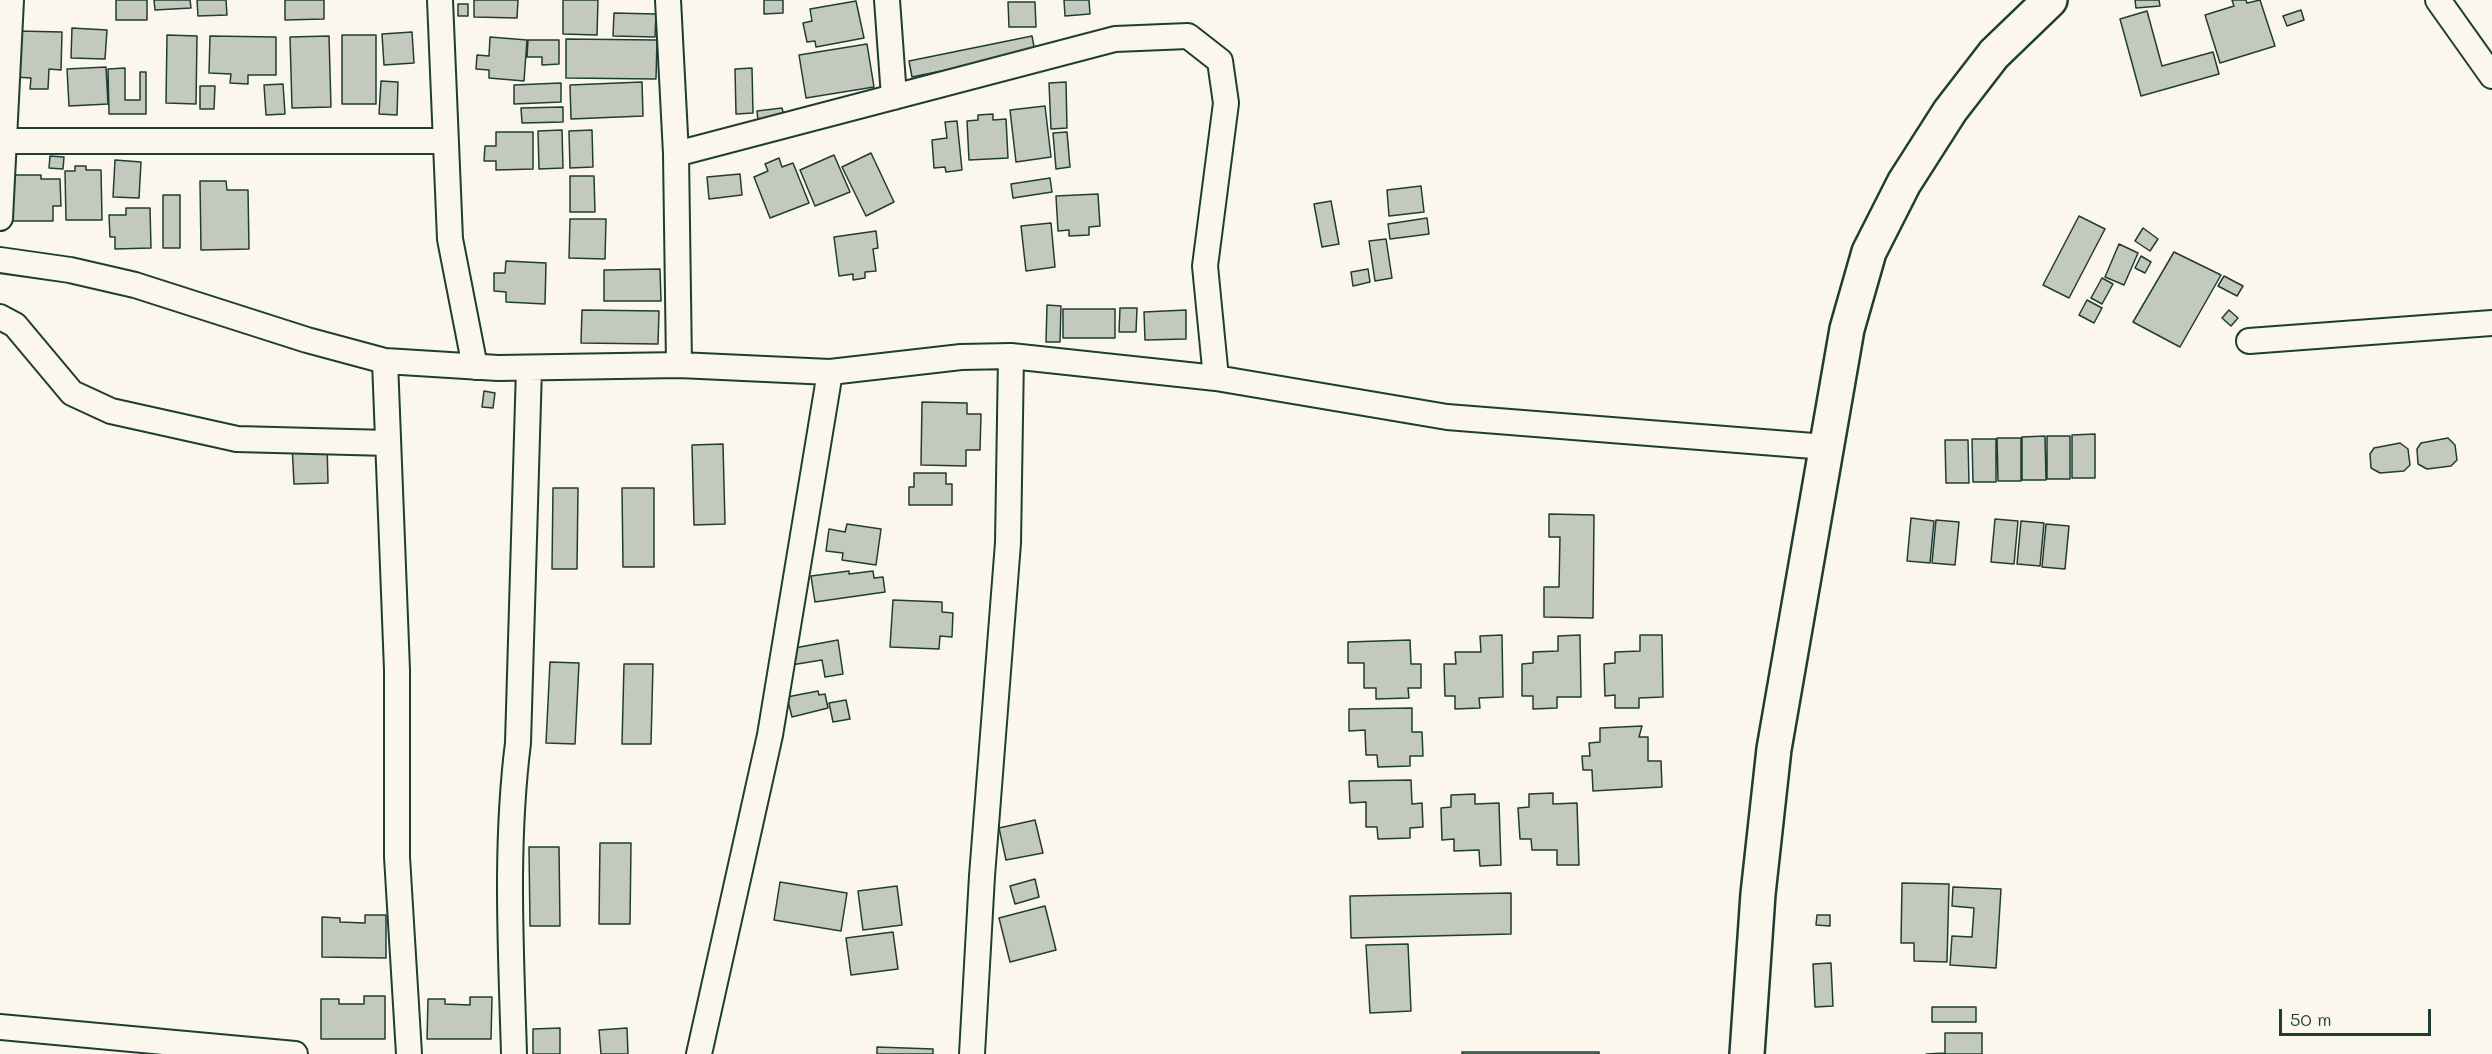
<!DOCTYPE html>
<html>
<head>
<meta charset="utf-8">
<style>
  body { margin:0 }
  #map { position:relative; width:2492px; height:1054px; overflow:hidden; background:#fbf7ec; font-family:Mali,sans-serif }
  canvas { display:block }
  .scale { position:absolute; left:2279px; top:1009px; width:152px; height:27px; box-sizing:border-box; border:3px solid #1f3d34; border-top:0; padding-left:8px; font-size:18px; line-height:21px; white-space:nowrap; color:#1f3d34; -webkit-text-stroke:4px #fbf7ec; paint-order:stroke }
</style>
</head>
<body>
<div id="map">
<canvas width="2492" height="1054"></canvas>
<div class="scale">50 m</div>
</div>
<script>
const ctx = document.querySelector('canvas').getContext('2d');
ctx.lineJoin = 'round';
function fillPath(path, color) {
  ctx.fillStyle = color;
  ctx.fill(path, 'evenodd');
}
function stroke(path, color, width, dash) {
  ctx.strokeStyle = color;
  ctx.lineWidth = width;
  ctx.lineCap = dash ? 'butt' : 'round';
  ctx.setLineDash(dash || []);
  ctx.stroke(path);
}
const building = new Path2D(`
  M116,0H147V20H116Z
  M154,0H190L191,8L155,10Z
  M197,0H226L227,15L198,16Z
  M285,0H324V19L285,20Z
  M474,0H518L517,18L474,17Z
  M563,0H598L597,35L563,34Z
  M764,0H783V13L764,14Z
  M1064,0H1089L1090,14L1065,16Z
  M2135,0H2159L2160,6L2136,8Z
  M2232,0H2246L2247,3L2260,0L2275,46L2220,63L2205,15L2234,6Z
  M856,1L864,38L816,47L815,41L807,42L803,23L812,21L810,9Z
  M1008,2H1035L1036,27H1009Z
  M458,4H468V16H458Z
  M2301,10L2304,20L2287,26L2283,16Z
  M2147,11L2162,66L2213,52L2219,74L2141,96L2120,19Z
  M614,13L656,14L655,37L613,36Z
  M72,28L107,30L105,59L71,58Z
  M17,31L62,32L61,70L49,69L48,89H30L31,78L15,77Z
  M412,32L414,63L384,65L382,34Z
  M167,35L197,36L196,104L166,103Z
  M342,35H376V104H342Z
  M210,36L276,37V75H248V84L230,83L231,74L209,73Z
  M329,36L331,107L292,108L290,37Z
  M1032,36L1035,52L912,77L909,61Z
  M490,37L527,40L524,81L489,78V70L476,69L477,55L489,56Z
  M566,39L657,40L656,79L566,78Z
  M528,40H559V64L542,65V57H527Z
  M867,44L874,87L806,98L799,55Z
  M106,67L108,104L69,106L67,69Z
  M125,68V100H140V72H146V114H109L108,69Z
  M752,68L753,113L736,114L735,69Z
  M381,81L398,82L397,115L379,114Z
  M642,82L643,116L571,119L570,85Z
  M1066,82L1067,128L1051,129L1049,83Z
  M561,83V102L514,104V85Z
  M283,84L285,114L266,115L264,85Z
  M200,86H215L214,109H200Z
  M1045,106L1051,157L1016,162L1010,110Z
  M563,107V122L522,123L521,108Z
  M782,108L784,116L758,120L757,111Z
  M993,114V120L1006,119L1008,158L969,160L967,121L978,120V115Z
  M957,121L962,170L946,172L945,167L934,168L932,140L947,138L945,122Z
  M562,130L563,168L539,169L538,131Z
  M592,130L593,167L570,168L569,131Z
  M496,132H533V169L496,170V161H484L485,146H496Z
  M1067,132L1070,167L1056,169L1053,133Z
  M871,153L894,202L866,216L842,167Z
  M834,155L850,192L815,206L800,170Z
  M50,156L64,157L63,169L49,168Z
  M779,158L782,167L793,163L809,203L770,218L754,177L768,171L765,164Z
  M115,160L141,162L139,198L113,197Z
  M75,166H86V170H101L102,220H66L65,171H75Z
  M740,174L742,195L709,199L707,177Z
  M14,175H41V179H60L61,206H53V221H10L9,183L14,181Z
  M570,176H594L595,212H570Z
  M1050,178L1052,192L1013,198L1011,184Z
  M200,181H226L227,190H248L249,249L201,250Z
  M1421,186L1424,212L1389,216L1387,190Z
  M1098,194L1100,226L1089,227V235L1069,236V230L1058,231L1056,196Z
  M163,195H180V248H163Z
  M1331,201L1339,244L1322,247L1314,204Z
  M126,208H150L151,248L115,249V237H110L109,215H126Z
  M2079,216L2105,229L2069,298L2043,285Z
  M1427,218L1429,234L1390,239L1388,224Z
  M570,219H606L605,259L569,258Z
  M1051,223L1055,267L1026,271L1021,226Z
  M2143,228L2158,239L2150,251L2135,241Z
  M876,231L878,248L873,249L876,271L865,272V278L853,280V274L839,276L834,237Z
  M1386,239L1392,278L1375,281L1369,241Z
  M2119,244L2138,253L2124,285L2105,277Z
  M2174,252L2221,275L2180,347L2133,322Z
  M2141,256L2151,262L2145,273L2135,268Z
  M506,261L546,263L545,304L506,302V292L494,291V273H505Z
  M660,269L661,301H604V270Z
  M1368,269L1370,282L1353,286L1351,272Z
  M2224,276L2243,286L2237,296L2218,286Z
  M2102,278L2113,284L2102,304L2091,298Z
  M2087,300L2102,308L2094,323L2079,315Z
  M1047,305L1061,306L1060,342H1046Z
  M1120,308H1137L1136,332H1119Z
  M1063,309H1115V338H1063Z
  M582,310L659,311L658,344L581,343Z
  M1186,310V339L1145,340L1144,312Z
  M2229,310L2238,318L2231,326L2222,318Z
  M484,391L495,393L493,408L482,407Z
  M922,402L967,403V414H981L980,450H966V466L921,465Z
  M2095,434V478H2072V435Z
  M2045,436L2046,480H2022V437Z
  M2047,436H2070V479H2047Z
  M1997,438H2021V481H1998Z
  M2448,438L2455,445L2457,460L2451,466L2427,469L2418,464L2417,449L2421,443Z
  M1972,439H1996V482H1973Z
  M1945,440H1968L1969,483H1946Z
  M327,443L328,483L294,484L292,444Z
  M2400,443L2408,449L2410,465L2404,471L2380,473L2371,468L2370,454L2374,448Z
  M723,444L725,524L694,525L692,445Z
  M914,473H946V484H952V505H909V487H914Z
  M553,488H578L577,569H552Z
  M622,488H654V567H623Z
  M1549,514L1594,515L1593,618L1544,617V587H1559L1560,537H1549Z
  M1911,518L1934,521L1930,563L1907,561Z
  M1995,519L2018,521L2014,564L1991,562Z
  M1936,520L1959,522L1955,565L1932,563Z
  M2021,521L2044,523L2040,566L2017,564Z
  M847,524L881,529L876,565L842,560L843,553L826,551L829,529L845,532Z
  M2046,524L2069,526L2065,569L2042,567Z
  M849,571V574L873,571L874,578L883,577L885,592L815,602L811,576Z
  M893,600L942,602V612L953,613L952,637L940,636L939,649L890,647Z
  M1502,635L1503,697L1479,698L1480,708L1455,709V696H1445L1444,664H1456L1455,652H1481L1480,636Z
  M1580,635L1581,697H1557V708L1533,709V696H1522V664L1533,663V652L1558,651V636Z
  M1640,635H1662L1663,697L1639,698V708H1615V695L1605,696L1604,664L1615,663V652L1640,651Z
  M838,640L843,674L825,677L822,660L791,665L789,649Z
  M1410,640L1411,664H1421V688H1408L1409,698L1376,699V688H1364V663H1348V642Z
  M550,662L579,663L575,744L546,743Z
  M624,664H653L651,744H622Z
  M818,691L819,695L825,694L828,708L792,717L787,697Z
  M846,700L850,719L833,722L829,703Z
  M1412,708V732H1422L1423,756H1410V766L1378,767L1377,755H1366L1365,730L1349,731V709Z
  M1642,726L1639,737H1648V761H1661L1662,787L1593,791L1592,770H1583L1582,756H1590L1589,743L1600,742V728Z
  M1411,780L1412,804L1422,803L1423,827L1410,828V838L1378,839L1377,827H1366V802L1350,803L1349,781Z
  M1553,793V804L1577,803L1579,865H1557V850H1532L1531,839H1520L1518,808L1529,807V794Z
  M1475,794V804L1499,803L1501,865L1480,866L1479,850L1454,851V839L1442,840L1441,808L1451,807V795Z
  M1035,820L1043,853L1006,860L999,828Z
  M600,843H631L630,924H599Z
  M529,847H559L560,926H530Z
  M1035,879L1039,897L1015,904L1010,886Z
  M780,882L847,893L841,931L774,920Z
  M1902,883L1949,884L1947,962L1914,961V943H1901Z
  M897,886L902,925L863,930L858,891Z
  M1953,887L2001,889L1996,968L1950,965L1952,936L1972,937L1974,908L1952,906Z
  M1511,893V934L1351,938L1350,896Z
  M1045,906L1056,950L1010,962L999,918Z
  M365,915H386V958L322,957V917L340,918V922L365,923Z
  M1817,915H1830V926L1816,925Z
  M893,932L898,969L851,975L846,938Z
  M1408,944L1411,1011L1370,1013L1366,945Z
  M1831,963L1833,1006L1815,1007L1813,964Z
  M364,996H385V1039H321V999H339V1004H364Z
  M470,997H492L491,1039H427L428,999H445V1004L470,1005Z
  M1932,1007H1976V1022H1932Z
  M560,1028V1054H533V1029Z
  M627,1028L628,1054H601L599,1030Z
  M1945,1033H1982V1054H1926L1945,1053Z
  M877,1047L933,1049V1054H877Z
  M1462,1052H1599V1054H1462Z`);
fillPath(building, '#c4c9be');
stroke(building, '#1f3d34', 1.5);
const street = new Path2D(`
  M440,0L450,239L475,367
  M668,0L676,154L679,365
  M887,0L894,97
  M2438,0L2492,76
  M6,141H446
  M676,154L1115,39L1188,36L1220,61L1226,103L1205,266L1216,378
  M0,218L11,0
  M0,260L70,270L135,285L307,340L385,361L498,368L679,365L830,372L961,357L1011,356L1216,378L1447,417L1826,447
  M0,317L15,325L72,393L111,411L237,439L388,443
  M2249,341L2492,323
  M385,361L397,670V857L409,1054
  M0,1027L295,1054
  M514,1054C511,950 505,846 518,743L529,368
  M699,1054L770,735L830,372
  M972,1054L982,876L1008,543L1011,356`);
const secondary = new Path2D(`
  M1747,1054L1758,894L1774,749L1847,329L1869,252L1904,183L1950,111L1994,54L2050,0`);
stroke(street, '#1f3d34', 28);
stroke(secondary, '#1f3d34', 38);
stroke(street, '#fbf7ec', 24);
stroke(secondary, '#fbf7ec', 33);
</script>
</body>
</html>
